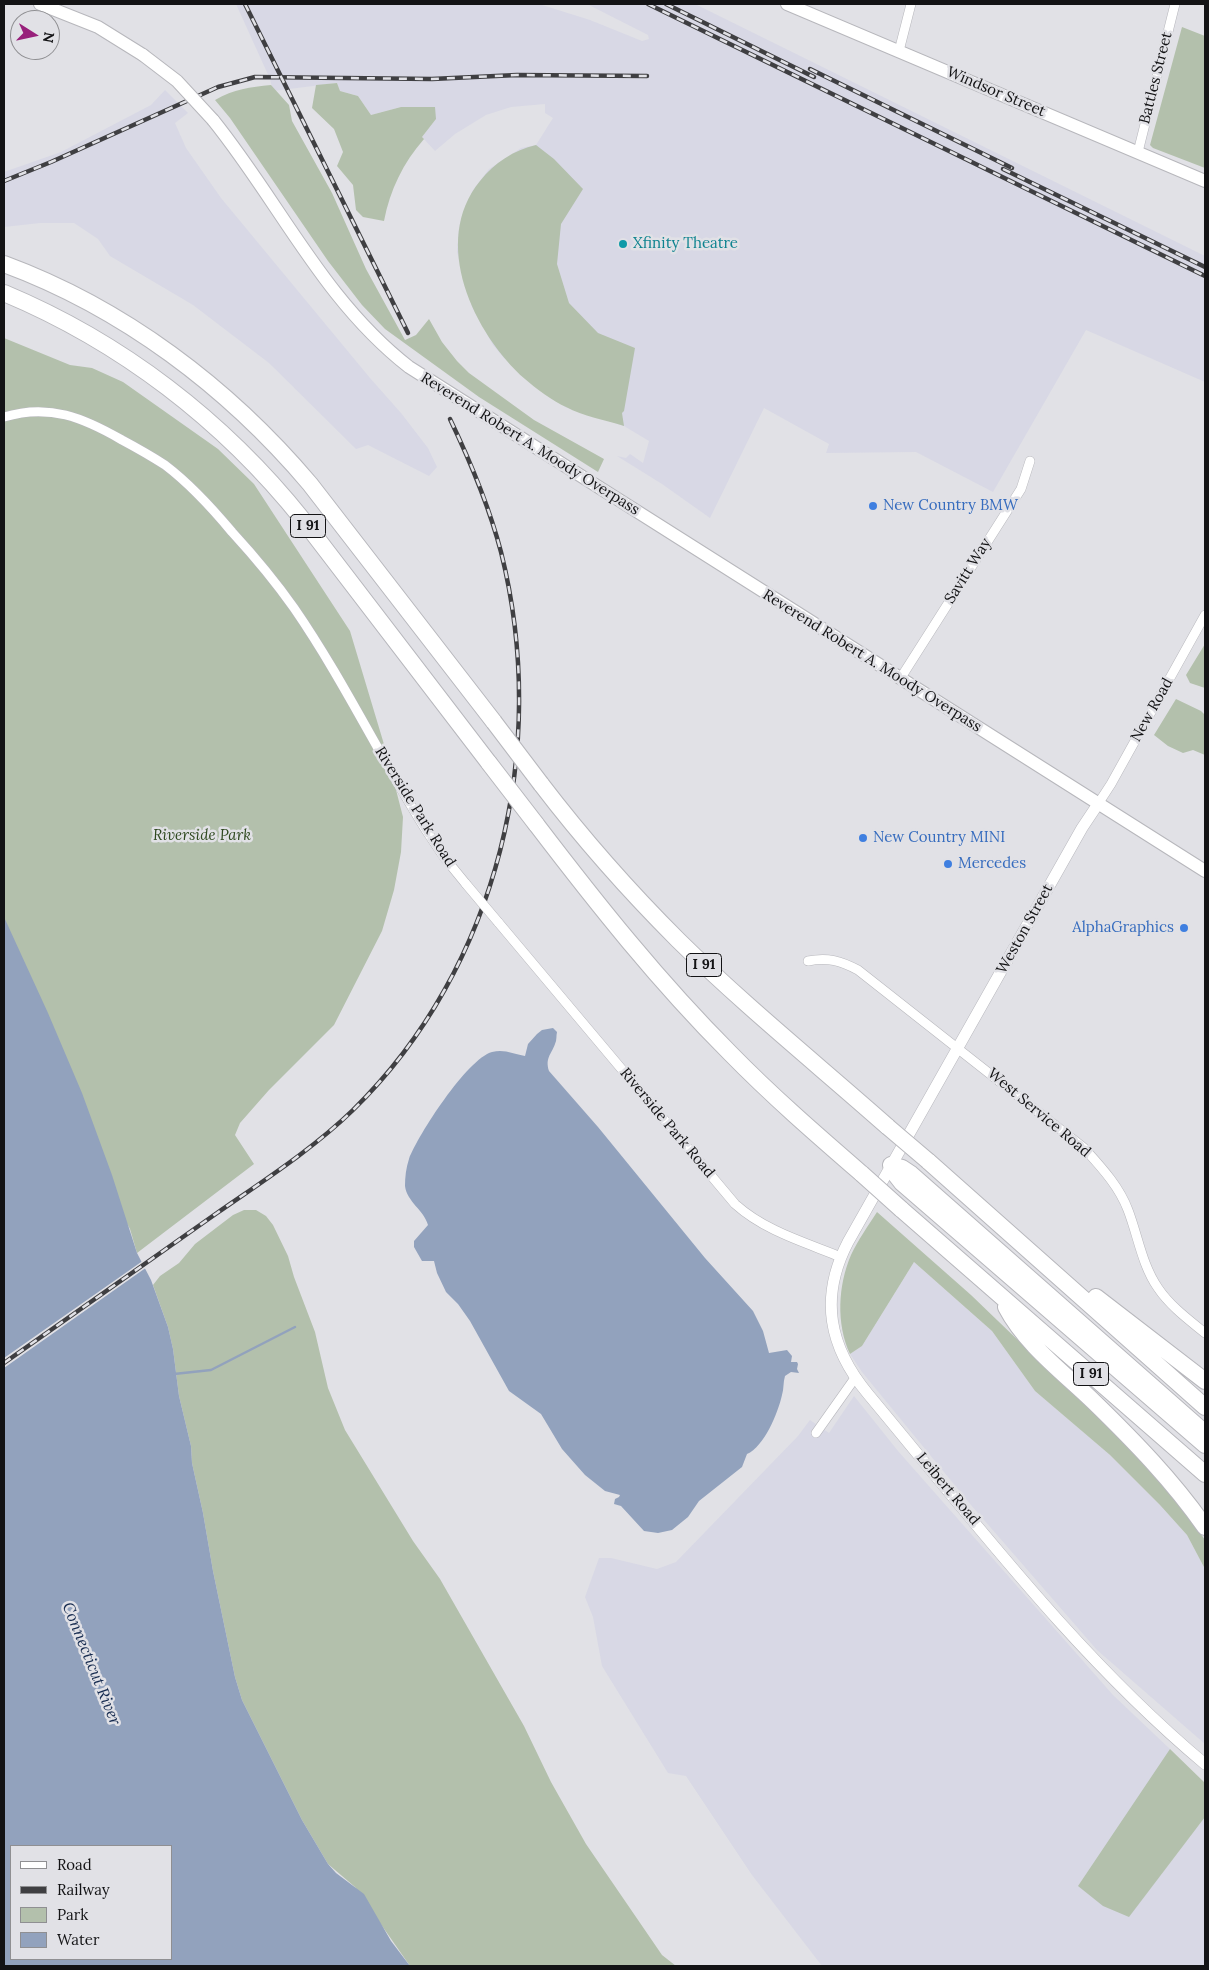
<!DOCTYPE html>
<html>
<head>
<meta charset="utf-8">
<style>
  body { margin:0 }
  #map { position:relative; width:1209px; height:1970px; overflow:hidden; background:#e1e1e6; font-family:Lora,serif }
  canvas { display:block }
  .frame { position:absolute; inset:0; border:5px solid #131315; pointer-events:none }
  .legend { position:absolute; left:10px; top:1845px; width:162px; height:115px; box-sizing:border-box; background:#e1e1e6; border:1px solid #8f8f92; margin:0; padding:6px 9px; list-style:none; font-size:15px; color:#131315 }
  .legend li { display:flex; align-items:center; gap:10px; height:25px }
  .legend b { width:25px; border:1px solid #8f8f92 }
  .north { position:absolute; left:10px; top:10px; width:50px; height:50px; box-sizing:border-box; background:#e1e1e6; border:1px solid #8f8f92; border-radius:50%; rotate:100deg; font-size:14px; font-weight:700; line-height:20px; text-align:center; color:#131315 }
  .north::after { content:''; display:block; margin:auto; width:18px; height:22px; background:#98207b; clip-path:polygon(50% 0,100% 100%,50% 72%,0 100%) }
</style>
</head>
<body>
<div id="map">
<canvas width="1209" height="1970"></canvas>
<div class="frame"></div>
<ul class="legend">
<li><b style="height:6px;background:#fff"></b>Road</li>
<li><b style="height:6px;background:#3f3f42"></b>Railway</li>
<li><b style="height:14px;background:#b3c0ac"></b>Park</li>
<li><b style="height:14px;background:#92a2bd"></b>Water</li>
</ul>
<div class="north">N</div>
</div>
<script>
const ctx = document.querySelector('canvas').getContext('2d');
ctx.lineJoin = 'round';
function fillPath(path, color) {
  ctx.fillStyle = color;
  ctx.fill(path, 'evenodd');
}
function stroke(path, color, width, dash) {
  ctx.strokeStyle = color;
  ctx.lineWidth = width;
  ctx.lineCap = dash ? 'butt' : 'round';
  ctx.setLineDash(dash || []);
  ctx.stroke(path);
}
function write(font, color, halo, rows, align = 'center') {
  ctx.font = font + ' Lora,serif';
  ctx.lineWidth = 5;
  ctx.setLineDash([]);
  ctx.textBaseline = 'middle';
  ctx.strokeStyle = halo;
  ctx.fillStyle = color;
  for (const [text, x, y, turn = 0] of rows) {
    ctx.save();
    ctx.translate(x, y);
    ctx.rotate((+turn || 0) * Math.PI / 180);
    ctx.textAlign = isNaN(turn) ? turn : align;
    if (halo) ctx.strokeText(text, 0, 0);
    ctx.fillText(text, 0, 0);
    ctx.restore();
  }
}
fillPath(new Path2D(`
  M236,4H539L590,20L642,41L649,39L648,35L587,4H695L1205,256V382L1086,330L993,492L916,452L826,453L829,444L764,408L710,518L662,484L617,456L626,458L630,454L643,463L649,441L624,426L565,407L504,358L493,345L472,307L457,252L459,228L462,217L473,190L489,169L521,148L536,145L553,118L545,113V104L511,107L486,115L455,134L435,151L422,137L436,119L401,107L371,115L358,96L340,91L337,83L273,91L270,79Z
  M165,90L188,113L175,123L186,148L221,198L370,378L401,413L428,448L437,467L429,476L368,445L356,449L269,363L193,305L110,256L98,239L74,223H40L4,227V172L61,152L151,105Z
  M914,1262L992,1331L1035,1391L1110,1455L1160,1505L1187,1535L1205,1569V1744L1097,1650L971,1505L862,1372L850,1354L862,1346Z
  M854,1396L898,1451L1113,1695L1171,1750L1129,1916L1205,1817V1966H822L752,1875L686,1776L668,1773L602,1666L593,1617L585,1597L599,1558H611L657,1569L676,1562L798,1436L810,1420L829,1433Z`), '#d8d8e5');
fillPath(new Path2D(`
  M1182,27L1205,36V168L1153,148L1150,145Z
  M337,83L340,91L358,96L371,115L401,107H435L436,119L422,137L424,139C403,163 390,190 384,221L363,217L356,210L353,185L337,166L343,152L334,129L312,108L316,85Z
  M271,85L289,105L292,121L332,193L366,269L405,340L416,335L429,319L442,342L457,361L469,373L534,420L604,459L598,472L479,397L385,329L362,305L328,261L230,118L215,100C234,89 250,87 271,85Z
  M536,145L554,159L583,189L561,224L557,264L569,303L598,333L635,348L624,411L622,413L624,426C605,420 583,416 566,407C554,402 535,388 525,379C474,334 430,242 480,181C494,163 514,150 536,145Z
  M4,338L70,365L92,368L123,382L218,449L254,484L350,631L386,751L403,817L401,852L394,890L382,931L334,1025L269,1090L240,1123L235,1135L254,1164L137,1253L130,1229L4,994Z
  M1205,644V688L1190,683L1186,675Z
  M1176,699L1201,711L1205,715V755L1193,750L1183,753L1168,746L1154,735Z
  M244,1210H256L266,1216L273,1225L288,1256L294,1277L315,1332L328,1388L345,1430L413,1541L440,1579L524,1726L551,1782L586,1844L662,1955L676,1966H410L355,1887L328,1864L302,1820L242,1700L235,1677L213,1571L203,1513L192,1463L191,1446L179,1396L173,1349L168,1327L153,1285L160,1276L179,1263L195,1244L233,1215Z
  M877,1212L971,1295L1130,1448L1185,1511L1205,1540V1569L1187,1535L1160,1505L1110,1455L1035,1391L992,1331L914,1262L862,1346L850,1354C836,1324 838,1285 851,1255C858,1240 868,1226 877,1212Z
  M1170,1749L1205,1783V1817L1129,1917L1103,1906L1078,1886Z`), '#b3c0ac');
fillPath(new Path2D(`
  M4,917L48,1013L82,1093L112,1175L137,1253L151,1280L168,1327L173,1349L179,1396L191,1446L192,1463L203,1513L213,1571L235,1677L242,1700L302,1820L328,1864L336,1873L364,1894L391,1941L410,1966H4ZM11,1846H171V1959H11Z
  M553,1028L557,1032C556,1036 557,1040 555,1044C551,1055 545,1058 549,1071L598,1127L705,1258L753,1311L763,1331L769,1353L787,1350L792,1356L791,1362H797L798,1364L797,1369L799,1373L791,1372L785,1376C783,1382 784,1389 782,1395C778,1413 764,1447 747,1454L742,1467L699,1501L688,1517L672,1530L658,1533L644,1531L621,1506L614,1504L615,1499L619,1497L620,1495L605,1491L585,1475L562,1449L541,1414L509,1391L470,1321L458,1304L446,1292L437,1273L434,1261H422L414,1247V1241L428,1225C424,1210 407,1202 405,1186C405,1177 406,1168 409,1159C418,1135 467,1059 492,1052C505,1049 513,1054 525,1056L528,1044L537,1034L542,1030Z`), '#92a2bd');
fillPath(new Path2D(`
  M144,1260L147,1267L4,1368V1358Z`), '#e1e1e6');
stroke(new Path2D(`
  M174,1374L211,1370L295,1327`), '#92a2bd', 2.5);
const minor = new Path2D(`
  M899,51L911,4
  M1138,152L1175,4
  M4,417C49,403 84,418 122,440C137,448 151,456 165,465C190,484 212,508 232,532C254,556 275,581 294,608C343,679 380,757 426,830L444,857L466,884
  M900,679L1021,489L1030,461
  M1098,804L1111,784L1205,615
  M498,922L735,1204C765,1231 804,1242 841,1257
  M808,961C828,957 841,961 858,970L1084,1148C1101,1167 1119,1186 1128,1210C1138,1236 1142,1265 1158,1288C1170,1306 1189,1320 1205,1333
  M816,1433L855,1378`);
const tertiary = new Path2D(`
  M1098,804L1082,828L848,1242C819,1298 829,1347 868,1394C975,1522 1077,1657 1205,1764`);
const secondary = new Path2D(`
  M40,4L98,27L143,55
  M787,4L1205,181
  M213,120C280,203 323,300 409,367L1205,871`);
const motorway = new Path2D(`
  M4,264C123,308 228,387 310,484L494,722
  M4,293C121,342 223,420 303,520L489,763
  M541,784C583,839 629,891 678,940C745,1006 818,1065 888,1127
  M536,824C597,904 659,982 730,1053C772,1096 817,1135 862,1174
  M928,1161L1205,1407
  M901,1209L1205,1474
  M1096,1297L1205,1381
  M1006,1307C1026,1345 1063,1372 1094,1402C1134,1441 1173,1481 1205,1527
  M1205,1433L911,1174L902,1168L891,1165L895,1174L902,1183L1205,1445`);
stroke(minor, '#b7b7bc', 10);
stroke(tertiary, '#b7b7bc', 12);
stroke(secondary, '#b7b7bc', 14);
stroke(motorway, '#b7b7bc', 18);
stroke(minor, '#fff', 9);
stroke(tertiary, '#fff', 11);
stroke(secondary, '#fff', 12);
stroke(motorway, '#fff', 16);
const rail = new Path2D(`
  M245,4L408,333
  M648,4L1205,276
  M666,4L814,77
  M810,69L1012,168
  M1003,169L1205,267
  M4,181L51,162L218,87L255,77L432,79L517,75L647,76
  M4,1363C75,1313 146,1263 217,1213C263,1181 313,1149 353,1110C499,967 550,747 501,552C489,506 471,463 450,419`);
stroke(rail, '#3f3f42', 4.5);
stroke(rail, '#e1e1e6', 2.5, [8]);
const minorBridge = new Path2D(`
  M466,884L498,922`);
const secondaryBridge = new Path2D(`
  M143,55L177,81L213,120`);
const motorwayBridge = new Path2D(`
  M494,722L541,784
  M489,763L536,824
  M888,1127L928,1161
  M862,1174L901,1209`);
stroke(minorBridge, '#b7b7bc', 10, []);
stroke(secondaryBridge, '#b7b7bc', 14, []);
stroke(motorwayBridge, '#b7b7bc', 18, []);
stroke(minorBridge, '#fff', 9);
stroke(secondaryBridge, '#fff', 12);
stroke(motorwayBridge, '#fff', 16);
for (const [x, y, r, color] of [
  [623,244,5,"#0f9aa8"],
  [873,506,5,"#3f7fe0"],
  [863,838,5,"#3f7fe0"],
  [948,864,5,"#3f7fe0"],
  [1184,928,5,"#3f7fe0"]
]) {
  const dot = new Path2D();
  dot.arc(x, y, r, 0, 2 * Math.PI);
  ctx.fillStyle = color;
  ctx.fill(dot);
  stroke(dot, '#e1e1e6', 2);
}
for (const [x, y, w] of [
  [308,526,35],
  [704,965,35],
  [1091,1374,35]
]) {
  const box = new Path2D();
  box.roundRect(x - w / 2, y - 11.5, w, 23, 4);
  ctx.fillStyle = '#e1e1e6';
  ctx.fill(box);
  stroke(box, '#131315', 1);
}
write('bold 14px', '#131315', null, [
  ["I 91",308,526],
  ["I 91",704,965],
  ["I 91",1091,1374]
]);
write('15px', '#131315', '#e1e1e6', [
  ["Battles Street",1156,78,-76],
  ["Windsor Street",996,92,23],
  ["Reverend Robert A. Moody Overpass",530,444,32],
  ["Savitt Way",968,571,-58],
  ["Reverend Robert A. Moody Overpass",872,661,32],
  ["New Road",1152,710,-61],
  ["Riverside Park Road",415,807,58],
  ["Weston Street",1025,929,-61],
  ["West Service Road",1039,1113,40],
  ["Riverside Park Road",667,1123,50],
  ["Leibert Road",948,1489,50]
]);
write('15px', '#0d838f', '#e1e1e6', [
  ["Xfinity Theatre",633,244]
], 'left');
write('15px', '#366cbe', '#e1e1e6', [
  ["New Country BMW",883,506],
  ["New Country MINI",873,838],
  ["Mercedes",958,864],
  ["AlphaGraphics",1174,928,"right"]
], 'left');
write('italic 15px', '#2f4920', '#e1e1e6', [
  ["Riverside Park",202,836]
]);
write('italic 16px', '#152a4f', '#e1e1e6', [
  ["Connecticut River",91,1664,68]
]);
</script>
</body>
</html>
